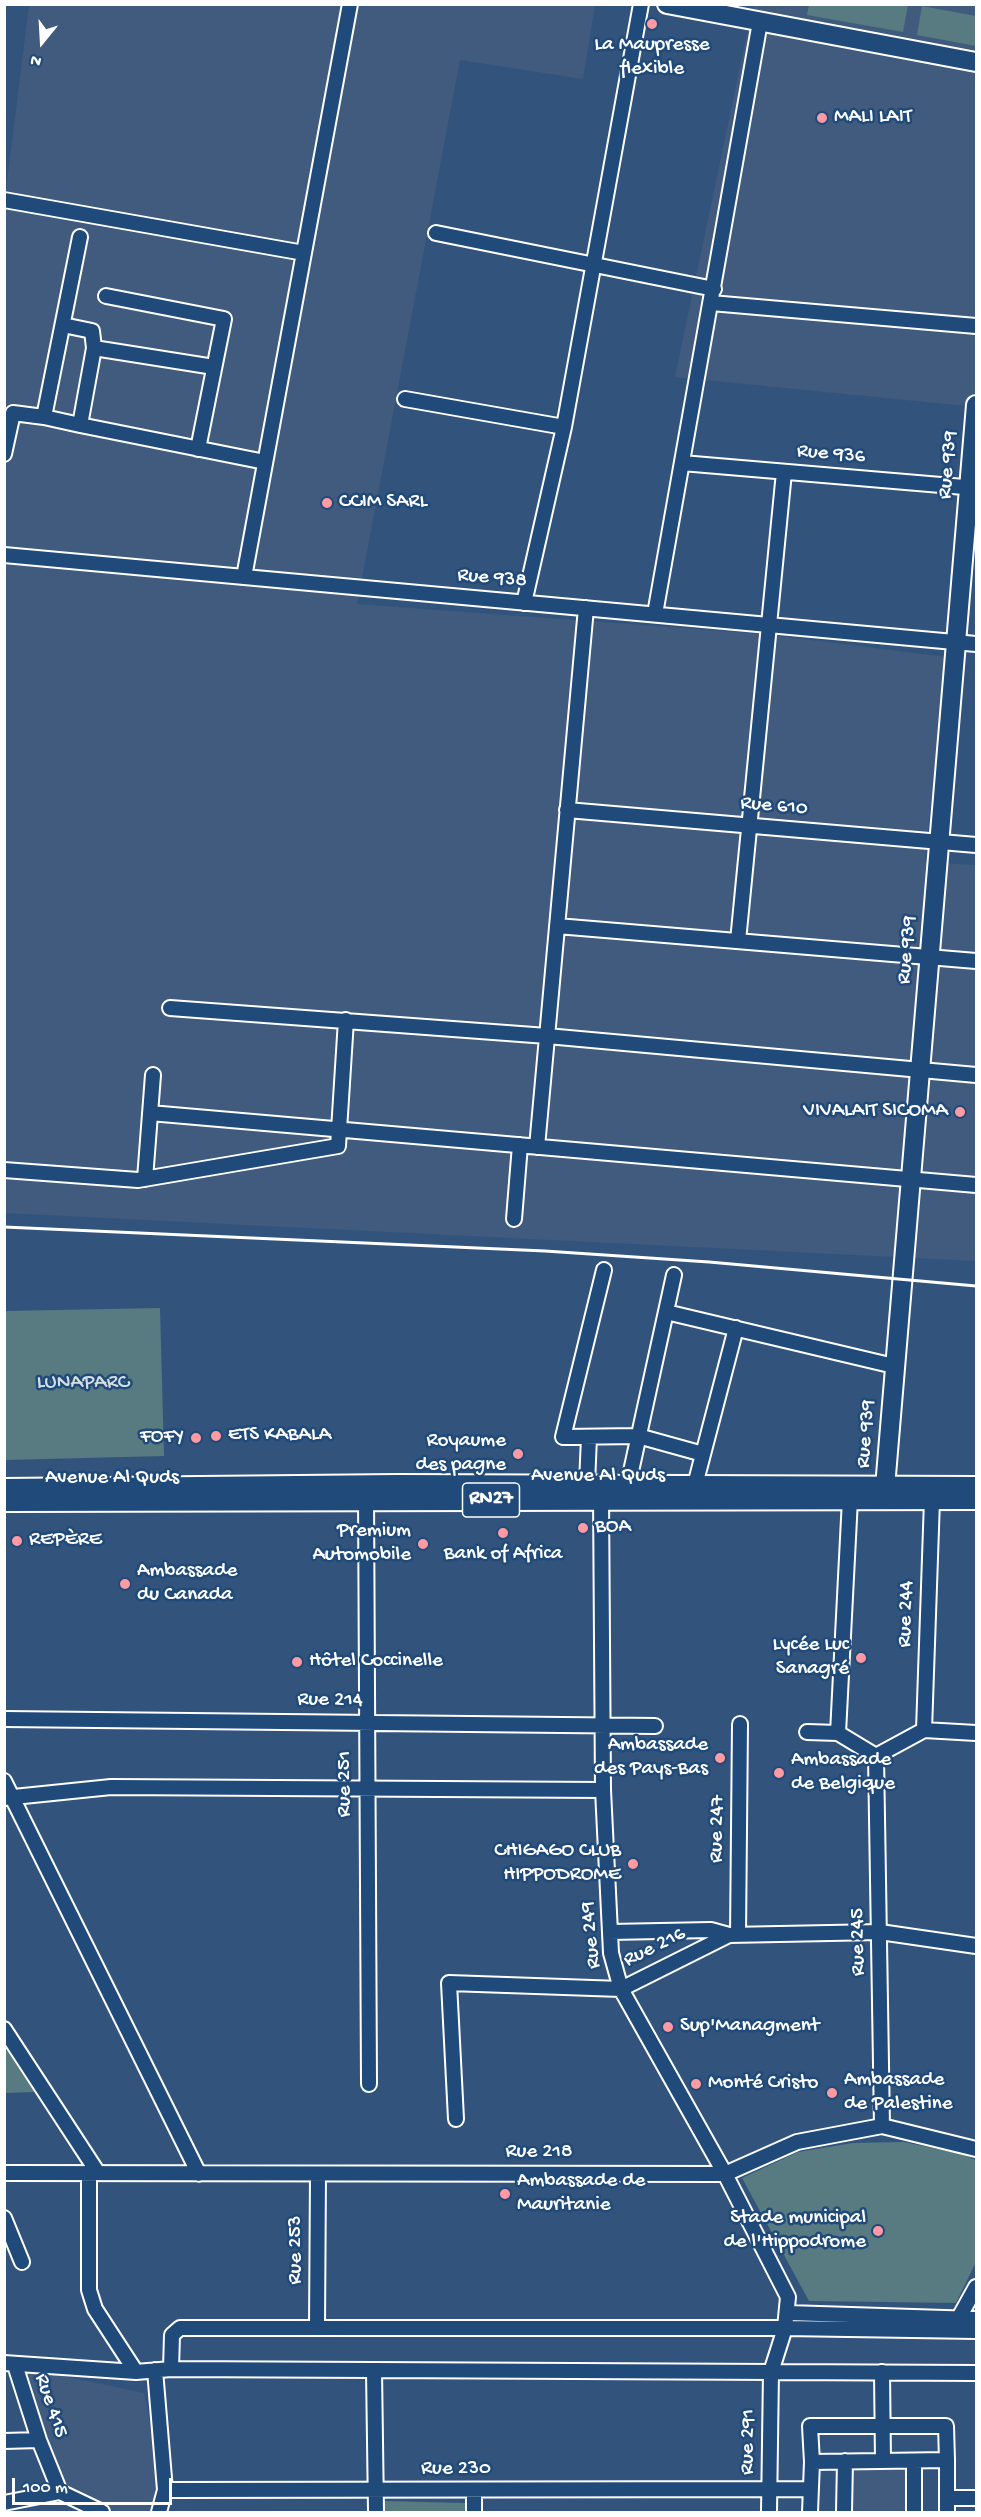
<!DOCTYPE html>
<html>
<head>
<meta charset="utf-8">
<style>
  body { margin:0 }
  #map { position:relative; width:981px; height:2517px; overflow:hidden; background:#32547c; font-family:"Gochi Hand",sans-serif }
  canvas { display:block }
  .frame { position:absolute; inset:0; border:6px solid #fff; pointer-events:none }
  .north { position:absolute; left:12px; top:12px; width:60px; height:60px; -webkit-text-stroke:4px #1f4a7a; paint-order:stroke; rotate:198deg; font-size:16px; font-weight:700; line-height:24px; text-align:center; color:#fff }
  .north::after { content:''; display:block; margin:auto; width:21px; height:27px; background:#fff; clip-path:polygon(50% 0,100% 100%,50% 72%,0 100%) }
  .scale { position:absolute; left:12px; top:2478px; width:160px; height:27px; box-sizing:border-box; border:3px solid #fff; border-top:0; padding-left:8px; font-size:18px; line-height:21px; white-space:nowrap; color:#fff; -webkit-text-stroke:4px #1f4a7a; paint-order:stroke }
</style>
</head>
<body>
<div id="map">
<canvas width="981" height="2517"></canvas>
<div class="frame"></div>
<div class="north">N</div>
<div class="scale">100 m</div>
</div>
<script>
const ctx = document.querySelector('canvas').getContext('2d');
ctx.lineJoin = 'round';
function fillPath(path, color) {
  ctx.fillStyle = color;
  ctx.fill(path, 'evenodd');
}
function stroke(path, color, width, dash) {
  ctx.strokeStyle = color;
  ctx.lineWidth = width;
  ctx.lineCap = dash ? 'butt' : 'round';
  ctx.setLineDash(dash || []);
  ctx.stroke(path);
}
function write(font, color, halo, rows, align = 'center') {
  ctx.font = font + ' "Gochi Hand",sans-serif';
  ctx.lineWidth = 5;
  ctx.setLineDash([]);
  ctx.textBaseline = 'middle';
  ctx.strokeStyle = halo;
  ctx.fillStyle = color;
  for (const [text, x, y, turn = 0] of rows) {
    ctx.save();
    ctx.translate(x, y);
    ctx.rotate((+turn || 0) * Math.PI / 180);
    ctx.textAlign = isNaN(turn) ? turn : align;
    if (halo) ctx.strokeText(text, 0, 0);
    ctx.fillText(text, 0, 0);
    ctx.restore();
  }
}
fillPath(new Path2D(`
  M29,5H595L583,79L460,60L357,604L764,634L946,657L925,862L976,865V1261L5,1213L4,207Z
  M753,5H976V407L675,377Z
  M20,2367L144,2393L162,2487L153,2512H116L62,2484Z
  M910,2463L911,2512H847L849,2464Z`), '#405b7d');
fillPath(new Path2D(`
  M809,5L907,4L908,5L903,32L807,15Z
  M922,6L976,16V46L917,35Z
  M160,1308L164,1456L5,1460V1311Z
  M4,2033L37,2089L34,2092L5,2093Z
  M904,2142L962,2154L976,2160V2262L956,2303L809,2301L742,2178L798,2152L853,2143Z
  M384,2501L466,2503V2512H383Z`), '#577b81');
const minor = new Path2D(`
  M4,200L304,253
  M436,233L714,289
  M106,296L224,319L198,449
  M711,303L976,326
  M63,325L92,331L94,348L80,425L265,462
  M94,348L214,367
  M405,399L564,427
  M80,425L44,417L80,237
  M4,454L13,413L44,417
  M682,463L976,488
  M4,555L976,644
  M244,577L350,4
  M524,603L564,427L641,4
  M655,614L760,22
  M567,810L976,845
  M557,926L976,961
  M738,941L784,472
  M170,1008L547,1036L976,1075
  M150,1113L976,1185
  M537,1147L586,608
  M4,1170L138,1180L338,1146L346,1020
  M145,1179L153,1075
  M514,1219L520,1145
  M604,1270L563,1437L638,1436L703,1454
  M666,1312L894,1366
  M587,1484L589,1437
  M628,1485L674,1275
  M695,1485L736,1328
  M366,1492L369,2084
  M601,1493L603,1790L611,1953L621,1989L725,2174L788,2297L785,2328L771,2372L769,2512
  M4,1719L655,1726
  M924,1730L932,1500
  M807,1732L838,1733L876,1756L924,1730L976,1733
  M838,1733L850,1499
  M876,1756L882,2126
  M4,1781L199,2174
  M4,1798L111,1787L603,1790
  M610,1932L711,1930L729,1935
  M738,1935L740,1724
  M4,2029L98,2173
  M456,2119L449,1983L621,1989L729,1935L880,1932L976,1946
  M4,2173L725,2174L797,2142L882,2126L976,2149
  M89,2173V2290L95,2309L136,2372
  M4,2218L22,2262
  M788,2313L976,2319
  M955,2325L976,2287
  M317,2327L318,2174
  M976,2331L785,2328H180L172,2335L171,2369L976,2373
  M4,2363L136,2372L171,2369
  M15,2365L39,2440L60,2492L102,2512
  M155,2370L165,2490L159,2512
  M374,2370L376,2512
  M882,2372L883,2461
  M4,2441L39,2440
  M914,2461V2512
  M812,2462L810,2426H946L947,2460
  M165,2490L811,2489
  M947,2498H976
  M4,2503L60,2492
  M474,2512V2491
  M810,2512L812,2462L947,2460V2512
  M844,2512L845,2461`);
const major = new Path2D(`
  M667,4L976,62
  M4,1488L397,1484L976,1486
  M884,1499L976,405
  M4,1502L976,1500`);
stroke(minor, '#fff', 18);
stroke(major, '#fff', 22);
stroke(minor, '#1f4a7a', 14);
stroke(major, '#1f4a7a', 18);
stroke(new Path2D(`
  M4,1227L545,1251L709,1262L976,1286`), '#fff', 3);
for (const [x, y, r, color] of [
  [652,24,6,"#ff9aa2"],
  [822,118,6,"#ff9aa2"],
  [327,503,6,"#ff9aa2"],
  [960,1112,6,"#ff9aa2"],
  [216,1436,6,"#ff9aa2"],
  [196,1438,6,"#ff9aa2"],
  [518,1454,6,"#ff9aa2"],
  [583,1528,6,"#ff9aa2"],
  [503,1533,6,"#ff9aa2"],
  [17,1541,6,"#ff9aa2"],
  [423,1544,6,"#ff9aa2"],
  [125,1584,6,"#ff9aa2"],
  [861,1658,6,"#ff9aa2"],
  [297,1662,6,"#ff9aa2"],
  [720,1758,6,"#ff9aa2"],
  [779,1773,6,"#ff9aa2"],
  [633,1864,6,"#ff9aa2"],
  [668,2027,6,"#ff9aa2"],
  [696,2084,6,"#ff9aa2"],
  [832,2093,6,"#ff9aa2"],
  [505,2194,6,"#ff9aa2"],
  [878,2231,6,"#ff9aa2"]
]) {
  const dot = new Path2D();
  dot.arc(x, y, r, 0, 2 * Math.PI);
  ctx.fillStyle = color;
  ctx.fill(dot);
  stroke(dot, '#1f4a7a', 2);
}
for (const [x, y, w] of [
  [491,1500,57]
]) {
  const box = new Path2D();
  box.roundRect(x - w / 2, y - 17, w, 34, 4.5);
  ctx.fillStyle = '#1f4a7a';
  ctx.fill(box);
  stroke(box, '#fff', 1.5);
}
write('bold 20px', '#fff', null, [
  ["RN27",491,1500]
]);
write('21px', '#fff', '#1f4a7a', [
  ["La Maupresse",652,46,"center"],
  ["flexible",652,70,"center"],
  ["MALI LAIT",834,118],
  ["CCIM SARL",339,503],
  ["VIVALAIT SICOMA",948,1112,"right"],
  ["ETS KABALA",228,1436],
  ["FOFY",184,1438,"right"],
  ["Royaume",506,1442,"right"],
  ["des pagne",506,1466,"right"],
  ["BOA",595,1528],
  ["Premium",411,1532,"right"],
  ["Automobile",411,1556,"right"],
  ["REPÈRE",29,1541],
  ["Bank of Africa",503,1555,"center"],
  ["Ambassade",137,1572],
  ["du Canada",137,1596],
  ["Lycée Luc",849,1646,"right"],
  ["Sanagré",849,1670,"right"],
  ["Hôtel Coccinelle",309,1662],
  ["Ambassade",708,1746,"right"],
  ["des Pays-Bas",708,1770,"right"],
  ["Ambassade",791,1761],
  ["de Belgique",791,1785],
  ["CHIGAGO CLUB",621,1852,"right"],
  ["HIPPODROME",621,1876,"right"],
  ["Sup'Managment",680,2027],
  ["Ambassade",844,2081],
  ["de Palestine",844,2105],
  ["Monté Cristo",708,2084],
  ["Ambassade de",517,2182],
  ["Mauritanie",517,2206],
  ["Stade municipal",866,2219,"right"],
  ["de l'Hippodrome",866,2243,"right"]
], 'left');
write('21px', '#fff', '#1f4a7a', [
  ["Rue 936",831,455,5],
  ["Rue 939",949,465,-85],
  ["Rue 938",492,579,5],
  ["Rue 610",774,807,5],
  ["Rue 939",908,950,-85],
  ["Rue 939",867,1434,-86],
  ["Avenue Al Quds",598,1477],
  ["Avenue Al Quds",112,1479],
  ["Rue 244",907,1614,-88],
  ["Rue 214",330,1701,1],
  ["Rue 251",346,1784,-90],
  ["Rue 247",718,1829,-89],
  ["Rue 249",592,1935,-96],
  ["Rue 245",859,1942,-91],
  ["Rue 216",655,1948,-26],
  ["Rue 218",539,2153],
  ["Rue 253",297,2250,-90],
  ["Rue 415",50,2406,71],
  ["Rue 291",749,2442,-89],
  ["Rue 230",456,2470]
]);
write('21px', '#d5dee0', '#1f4a7a', [
  ["LUNAPARC",83,1384]
]);
</script>
</body>
</html>
